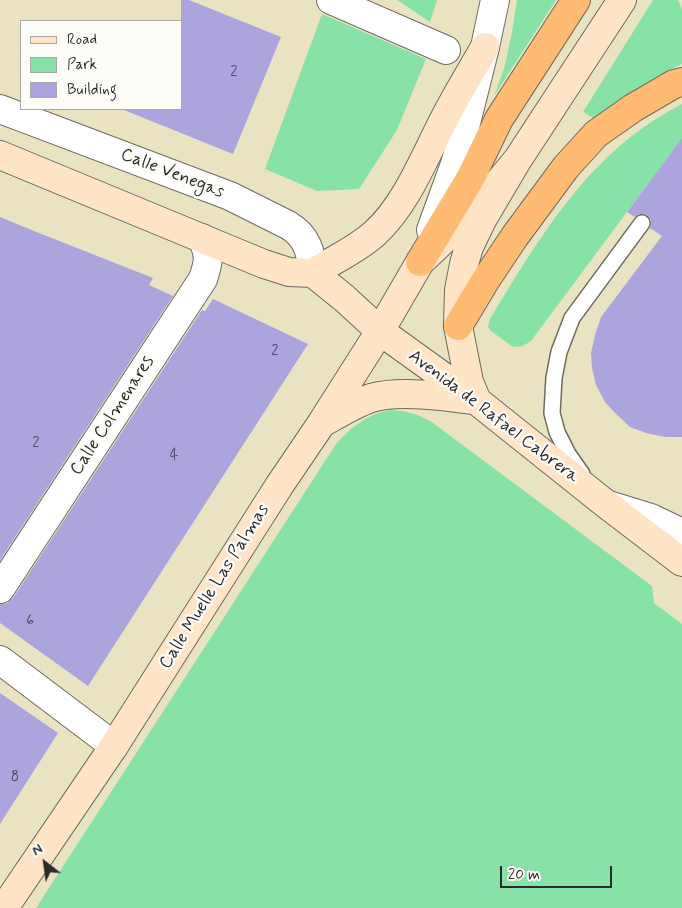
<!DOCTYPE html>
<html>
<head>
<meta charset="utf-8">
<style>
  body { margin:0 }
  #map { position:relative; width:682px; height:908px; overflow:hidden; background:#eae3c2; font-family:Mynerve,sans-serif }
  canvas { display:block }
  .legend { position:absolute; left:20px; top:20px; width:162px; height:90px; box-sizing:border-box; background:#fdfcf7; border:1px solid #a9a8a5; margin:0; padding:6px 9px; list-style:none; font-size:15px; color:#2b2b2b }
  .legend li { display:flex; align-items:center; gap:10px; height:25px }
  .legend b { width:25px; border:1px solid #a9a8a5 }
  .north { position:absolute; left:20px; top:838px; width:50px; height:50px; -webkit-text-stroke:4px #fdfcf7; paint-order:stroke; rotate:330deg; font-size:14px; font-weight:700; line-height:20px; text-align:center; color:#2b2b2b }
  .north::after { content:''; display:block; margin:auto; width:18px; height:22px; background:#2b2b2b; clip-path:polygon(50% 0,100% 100%,50% 72%,0 100%) }
  .scale { position:absolute; left:500px; top:866px; width:112px; height:22px; box-sizing:border-box; border:2px solid #2b2b2b; border-top:0; padding-left:6px; font-size:15px; line-height:18px; white-space:nowrap; color:#2b2b2b; -webkit-text-stroke:4px #fdfcf7; paint-order:stroke }
</style>
</head>
<body>
<div id="map">
<canvas width="682" height="908"></canvas>
<ul class="legend">
<li><b style="height:6px;background:#ffe4c6"></b>Road</li>
<li><b style="height:14px;background:#87e2a7"></b>Park</li>
<li><b style="height:14px;background:#aca4dc"></b>Building</li>
</ul>
<div class="north">N</div>
<div class="scale">20 m</div>
</div>
<script>
const ctx = document.querySelector('canvas').getContext('2d');
ctx.lineJoin = 'round';
function fillPath(path, color) {
  ctx.fillStyle = color;
  ctx.fill(path, 'evenodd');
}
function stroke(path, color, width, dash) {
  ctx.strokeStyle = color;
  ctx.lineWidth = width;
  ctx.lineCap = dash ? 'butt' : 'round';
  ctx.setLineDash(dash || []);
  ctx.stroke(path);
}
function write(font, color, halo, rows, align = 'center') {
  ctx.font = font + ' Mynerve,sans-serif';
  ctx.lineWidth = 5;
  ctx.setLineDash([]);
  ctx.textBaseline = 'middle';
  ctx.strokeStyle = halo;
  ctx.fillStyle = color;
  for (const [text, x, y, turn = 0] of rows) {
    ctx.save();
    ctx.translate(x, y);
    ctx.rotate((+turn || 0) * Math.PI / 180);
    ctx.textAlign = isNaN(turn) ? turn : align;
    if (halo) ctx.strokeText(text, 0, 0);
    ctx.fillText(text, 0, 0);
    ctx.restore();
  }
}
fillPath(new Path2D(`
  M397,0H437L430,22Z
  M517,0H556L494,96L504,69L512,32Z
  M653,0H678L682,9V64C650,78 622,98 595,119L583,112Z
  M322,14L426,59L397,130L359,189L317,191L265,169Z
  M682,104V138L531,341L523,346L513,347L491,331L488,327L490,319C541,235 590,151 682,104Z
  M390,410C405,410 420,415 433,423L652,586L654,603L682,624V908H36L336,444C351,427 368,414 390,410Z`), '#87e2a7');
fillPath(new Path2D(`
  M181,0H189L281,37L233,154L124,110L125,109H181Z
  M682,138V437H665L646,433L630,427L616,414L605,402L596,385L592,368L591,353L595,335L601,317L662,236L650,228L651,224V220L647,215L643,214H639L635,217L627,212Z
  M0,217L34,231L153,278L149,285L173,296L0,560Z
  M213,299L308,344L88,686L0,623V604L7,603L13,598L202,310L205,311Z
  M0,693L58,733L0,824Z`), '#aca4dc');
const lane = new Path2D(`
  M582,474L568,454L557,432L552,413L554,378L559,352L572,318L642,223`);
const street = new Path2D(`
  M331,0L446,50
  M0,109L230,196L288,225C307,236 311,252 313,273
  M431,230L455,164L463,135L485,47L495,0
  M609,505L651,518L682,533
  M0,589L203,279C209,261 210,256 202,238
  M0,660L114,746`);
const secondary = new Path2D(`
  M0,155L264,264L289,272L313,273L344,298L380,331L477,401L606,504L682,562
  M313,273C333,260 356,250 374,234C408,204 427,150 449,110C460,89 473,68 485,47
  M477,401L469,382L458,326L459,290L464,264L469,247L482,220L518,159L622,0
  M322,423C338,414 354,404 371,398C399,390 444,396 472,400
  M4,908L114,746L279,486L321,424L380,331L420,262L479,206L518,159`);
const highway = new Path2D(`
  M420,262L470,179L499,119L576,0
  M458,326L485,281L515,236L566,167L596,134L633,108L674,84L682,82`);
stroke(lane, '#6e6b60', 18);
stroke(street, '#6e6b60', 30);
stroke(secondary, '#6e6b60', 30);
stroke(highway, '#6e6b60', 30);
stroke(lane, '#fff', 15);
stroke(street, '#fff', 28);
stroke(secondary, '#ffe4c6', 28);
stroke(highway, '#ffbb71', 28);
write('15px', '#4b4957', null, [
  ["2",234,73],
  ["2",275,352],
  ["2",36,444],
  ["4",174,456],
  ["6",30,622],
  ["8",15,778]
]);
write('18px', '#2b2b2b', '#fdfcf7', [
  ["Calle Venegas",172,174,21],
  ["Calle Colmenares",113,416,-57],
  ["Avenida de Rafael Cabrera",493,417,37],
  ["Calle Muelle Las Palmas",215,587,-58]
]);
</script>
</body>
</html>
